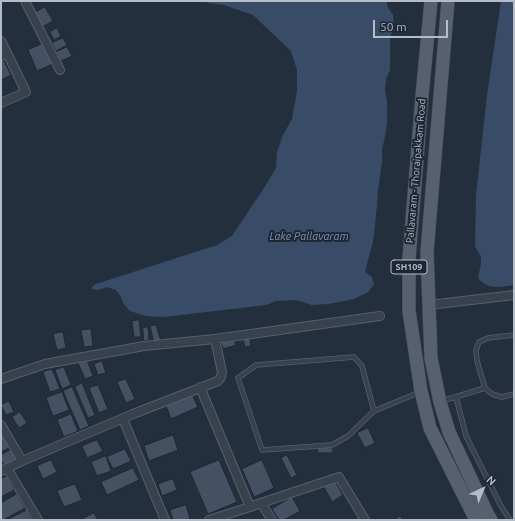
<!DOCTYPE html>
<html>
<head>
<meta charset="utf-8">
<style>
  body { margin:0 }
  #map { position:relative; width:515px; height:521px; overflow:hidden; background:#242f3e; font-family:Ubuntu,sans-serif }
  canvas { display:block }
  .frame { position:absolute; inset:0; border:2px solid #b4bcc9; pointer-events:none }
  .north { position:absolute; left:463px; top:469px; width:40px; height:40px; -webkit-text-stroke:3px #1d2633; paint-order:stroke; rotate:44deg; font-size:11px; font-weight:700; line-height:16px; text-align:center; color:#b4bcc9 }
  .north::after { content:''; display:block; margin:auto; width:14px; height:18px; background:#b4bcc9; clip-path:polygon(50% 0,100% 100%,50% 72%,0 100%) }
  .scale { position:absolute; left:373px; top:20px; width:75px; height:18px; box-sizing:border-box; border:2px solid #b4bcc9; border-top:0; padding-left:5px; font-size:12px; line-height:14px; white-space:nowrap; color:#b4bcc9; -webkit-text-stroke:3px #1d2633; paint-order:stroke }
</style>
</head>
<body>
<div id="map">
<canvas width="515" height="521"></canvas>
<div class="frame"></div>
<div class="north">N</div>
<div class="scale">50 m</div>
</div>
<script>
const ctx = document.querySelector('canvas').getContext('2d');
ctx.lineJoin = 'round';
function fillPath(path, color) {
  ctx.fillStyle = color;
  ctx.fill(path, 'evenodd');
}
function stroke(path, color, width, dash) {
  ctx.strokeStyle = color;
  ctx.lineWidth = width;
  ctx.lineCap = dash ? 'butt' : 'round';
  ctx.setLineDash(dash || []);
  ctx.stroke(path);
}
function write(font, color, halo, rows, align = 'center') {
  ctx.font = font + ' Ubuntu,sans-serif';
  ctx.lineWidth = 4;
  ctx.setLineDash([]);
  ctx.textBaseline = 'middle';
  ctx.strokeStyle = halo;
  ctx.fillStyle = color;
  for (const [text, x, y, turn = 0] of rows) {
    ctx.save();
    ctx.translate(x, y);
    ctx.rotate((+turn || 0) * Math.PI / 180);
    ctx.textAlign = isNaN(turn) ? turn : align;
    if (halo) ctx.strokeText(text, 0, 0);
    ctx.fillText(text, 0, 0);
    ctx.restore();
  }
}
fillPath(new Path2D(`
  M204,1H387V6L393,15L394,28L390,37V70L386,79L385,90L387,102V123L385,137L382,149V162L378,190L377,206L373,242L368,260L365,272L372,277L374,284L368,292L354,299L329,304L312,305L296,300L276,301L266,305L164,317L146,316L130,311L123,303L121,297L116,290L107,287L98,290L92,289V287L96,284L217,245L232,236L264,188L276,168L277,152L283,135L292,119L297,91V70L291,51L253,15L224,5L208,3Z
  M501,1H514V285C501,287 487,290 478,278L481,264V257L475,246L476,196L487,95Z`), '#394c67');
const building = new Path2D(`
  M45,7L53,21L42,27L34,13Z
  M57,28L61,36L54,40L50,32Z
  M63,38L67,45L56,51L52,43Z
  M44,43L53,64L37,71L28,50Z
  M67,47L72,56L61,61L56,52Z
  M3,59L11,75L1,80V60Z
  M139,320L141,337H134L132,321Z
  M156,325L161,341L154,343L150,326Z
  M143,327H148L149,340L144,341Z
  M91,329L93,346L84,347L81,330Z
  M63,332L66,348L57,350L53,334Z
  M243,336H250L251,346L245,347Z
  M234,339L236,345L223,349L221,342Z
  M87,360L93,376L85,379L78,363Z
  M102,361L106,373L98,375L94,364Z
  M64,367L71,385L62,389L55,370Z
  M52,369L60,389L50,392L43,372Z
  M126,379L135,399L126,403L117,382Z
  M82,383L95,415L88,418L75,387Z
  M98,385L108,409L99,413L89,388Z
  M72,387L89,426L80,430L63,391Z
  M62,392L69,410L53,416L46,398Z
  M192,394L198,407L171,419L166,406Z
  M9,401L14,412L6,415L1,405Z
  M20,412L27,423L19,428L12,417Z
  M71,414L78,431L64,437L57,420Z
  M368,428L375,443L365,448L357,433Z
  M4,433L11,447L1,452V435Z
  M173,435L178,450L149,461L144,446Z
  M97,440L103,451L87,458L82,446Z
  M318,447L333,448V453H318Z
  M12,449L18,459L5,467L1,460V455Z
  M125,449L131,461L113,469L107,457Z
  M287,455L297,475L291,478L281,458Z
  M106,456L111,471L97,476L91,462Z
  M51,460L57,472L43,479L37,466Z
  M219,460L237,502L208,514L190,472Z
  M262,460L274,488L254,497L242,469Z
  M133,468L139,480L107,495L101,482Z
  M7,476L14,490L1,497V479Z
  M173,479L177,490L162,496L158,484Z
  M334,479L343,495L332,502L323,485Z
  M75,484L82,500L64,507L57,491Z
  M17,494L25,508L3,520H1V503Z
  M292,497L300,511L284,520H279L272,509Z
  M186,505L190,519L187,520H173L170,510Z
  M27,510L32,520H7Z
  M94,513L98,520H80Z
  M400,516L403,520H394Z`);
fillPath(building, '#455162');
stroke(building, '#1f2835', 1);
const service = new Path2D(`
  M514,335L488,338L479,342L476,350L477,361L485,388L492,394L502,397L514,394
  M456,397L466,436L501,506L510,520
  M442,401L485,388
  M374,411L362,366L354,357L256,365L238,378L262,450L332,445L348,436L374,411L420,392`);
const minor = new Path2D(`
  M25,1L60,70
  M1,41L7,53L1,56
  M1,103L26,92L7,53
  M429,305L514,295
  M1,379L45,364L144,346L215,339L380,316
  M200,387L250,507L261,503L272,520
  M123,419L165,520
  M1,425L22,461
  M7,468L38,520
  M1,471L22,461L133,414L218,381L221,377L222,372L215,339
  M261,503L339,477L365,520
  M209,520L250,507`);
const primary = new Path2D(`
  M431,1L422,96L409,259V311L421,391L430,428L476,520
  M448,1L427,252L431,358L440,402L449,432L487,513L491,520`);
stroke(service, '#565f6c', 5.5);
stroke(minor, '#565f6c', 10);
stroke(primary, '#414a57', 14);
stroke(service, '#38414e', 4);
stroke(minor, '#38414e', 8);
stroke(primary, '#56606e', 13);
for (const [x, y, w] of [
  [409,267,36]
]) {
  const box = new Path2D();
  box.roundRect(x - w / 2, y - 7, w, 14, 3);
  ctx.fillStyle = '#1d2633';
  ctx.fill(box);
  stroke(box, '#b4bcc9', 1);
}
write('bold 9px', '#b4bcc9', null, [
  ["SH109",409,267]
]);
write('10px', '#b4bcc9', '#1d2633', [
  ["Pallavaram - Thoraipakkam Road",416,171,-85]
]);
write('italic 11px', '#7c92b1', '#1d2633', [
  ["Lake Pallavaram",309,236]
]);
</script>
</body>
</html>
